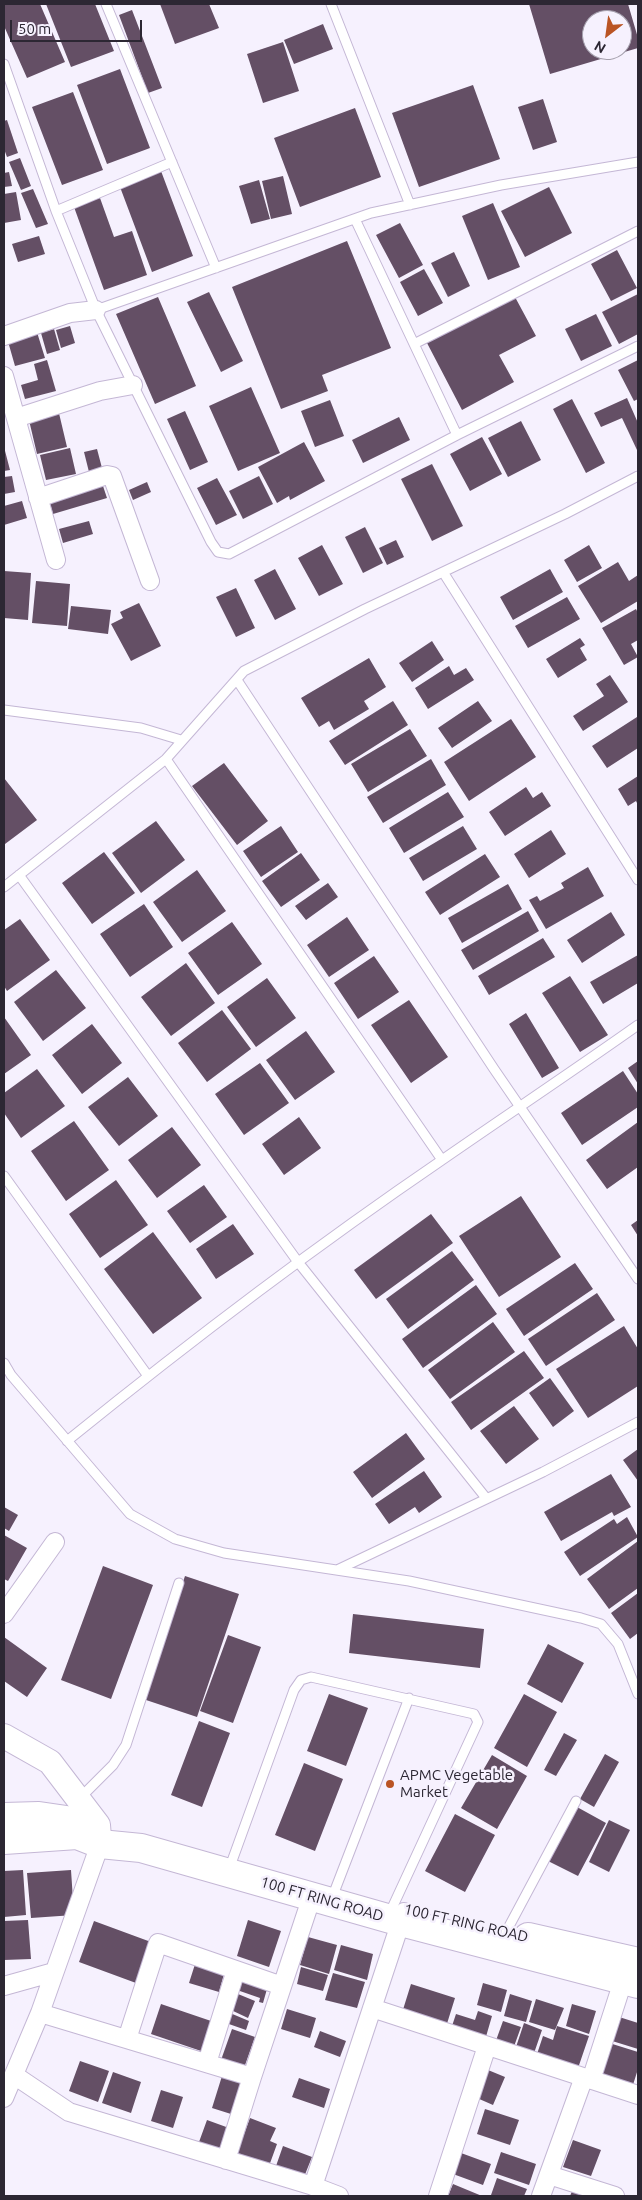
<!DOCTYPE html>
<html>
<head>
<meta charset="utf-8">
<style>
  body { margin:0 }
  #map { position:relative; width:642px; height:2200px; overflow:hidden; background:#f6f1fe; font-family:Ubuntu,sans-serif }
  canvas { display:block }
  .frame { position:absolute; inset:0; border:5px solid #2c2733; pointer-events:none }
  .north { position:absolute; left:582px; top:10px; width:50px; height:50px; box-sizing:border-box; background:#f6f1fe; border:1px solid #a5a0ad; border-radius:50%; rotate:210deg; font-size:14px; font-weight:700; line-height:20px; text-align:center; color:#2c2733 }
  .north::after { content:''; display:block; margin:auto; width:18px; height:22px; background:#ba5424; clip-path:polygon(50% 0,100% 100%,50% 72%,0 100%) }
  .scale { position:absolute; left:10px; top:20px; width:132px; height:22px; box-sizing:border-box; border:2px solid #2c2733; border-top:0; padding-left:6px; font-size:15px; line-height:18px; white-space:nowrap; color:#2c2733; -webkit-text-stroke:4px #f6f1fe; paint-order:stroke }
</style>
</head>
<body>
<div id="map">
<canvas width="642" height="2200"></canvas>
<div class="frame"></div>
<div class="north">N</div>
<div class="scale">50 m</div>
</div>
<script>
const ctx = document.querySelector('canvas').getContext('2d');
ctx.lineJoin = 'round';
function fillPath(path, color) {
  ctx.fillStyle = color;
  ctx.fill(path, 'evenodd');
}
function stroke(path, color, width, dash) {
  ctx.strokeStyle = color;
  ctx.lineWidth = width;
  ctx.lineCap = dash ? 'butt' : 'round';
  ctx.setLineDash(dash || []);
  ctx.stroke(path);
}
function write(font, color, halo, rows, align = 'center') {
  ctx.font = font + ' Ubuntu,sans-serif';
  ctx.lineWidth = 5;
  ctx.setLineDash([]);
  ctx.textBaseline = 'middle';
  ctx.strokeStyle = halo;
  ctx.fillStyle = color;
  for (const [text, x, y, turn = 0] of rows) {
    ctx.save();
    ctx.translate(x, y);
    ctx.rotate((+turn || 0) * Math.PI / 180);
    ctx.textAlign = isNaN(turn) ? turn : align;
    if (halo) ctx.strokeText(text, 0, 0);
    ctx.fillText(text, 0, 0);
    ctx.restore();
  }
}
fillPath(new Path2D(`
  M4,4H40L65,62L27,78L4,26Z
  M46,4H95L114,51L71,67Z
  M160,4H209L219,28L175,44Z
  M529,4H628L638,38V48L550,74ZM592,20H622V50H592Z
  M132,10L162,88L148,93L119,15Z
  M323,24L333,49L294,64L284,40Z
  M283,42L299,91L263,103L247,54Z
  M120,69L150,148L107,164L77,85Z
  M473,85L500,159L419,187L392,113Z
  M73,92L103,170L62,185L32,107Z
  M543,99L557,142L533,150L518,107Z
  M355,108L381,177L300,207L274,138Z
  M7,120L18,153L7,157L4,149V121Z
  M20,158L31,186L21,190L9,162Z
  M161,171L193,256L152,272L120,187Z
  M9,172L12,186L4,187V173Z
  M283,176L292,214L271,219L262,181Z
  M259,180L270,219L251,224L239,186Z
  M549,187L572,233L525,257L501,211Z
  M33,189L48,224L36,228L21,193Z
  M16,192L21,220L4,223V194Z
  M100,198L114,237L132,231L147,275L104,290L74,207Z
  M493,203L520,267L488,280L462,216Z
  M400,223L423,265L399,278L376,235Z
  M39,236L45,254L18,262L12,244Z
  M347,241L391,348L322,375L328,391L281,409L232,287Z
  M617,250L637,288L611,301L591,264Z
  M454,252L470,286L448,297L431,263Z
  M424,269L443,303L418,316L400,282Z
  M209,292L243,361L221,372L187,302Z
  M638,294V334L619,344L602,312Z
  M158,297L196,386L155,404L116,314Z
  M515,297L536,336L499,355L514,382L462,410L427,343Z
  M596,314L612,346L581,361L565,329Z
  M70,326L75,343L61,348L56,330Z
  M36,329L45,358L15,366L7,338Z
  M54,329L60,350L47,354L41,333Z
  M47,360L56,391L25,399L21,385L38,380L34,364Z
  M638,360V399L634,401L618,370Z
  M251,387L280,453L238,471L209,406Z
  M627,398L638,423L637,450L622,418L601,427L594,413Z
  M572,399L605,463L586,473L553,409Z
  M330,400L344,436L315,447L301,411Z
  M58,409L67,447L37,454L28,416Z
  M185,411L208,462L190,470L167,419Z
  M399,417L410,440L363,463L352,440Z
  M521,421L541,460L508,477L488,438Z
  M482,437L502,474L470,491L450,454Z
  M304,442L325,481L290,500L289,496L277,503L258,467Z
  M4,447L10,470L4,471Z
  M70,448L76,474L46,480L40,455Z
  M97,449L102,468L89,472L84,452Z
  M432,464L463,526L432,541L401,479Z
  M12,476L15,492L4,494V477Z
  M259,476L273,504L243,519L229,491Z
  M217,478L237,515L216,525L197,488Z
  M101,480L107,498L53,514L48,496Z
  M147,482L151,492L133,500L129,490Z
  M22,501L27,518L4,525V506Z
  M89,521L93,534L63,543L59,529Z
  M365,527L383,563L363,573L345,537Z
  M396,540L404,557L387,565L379,548Z
  M322,545L343,584L319,596L298,558Z
  M589,545L602,568L577,582L564,560Z
  M618,562L629,581L638,575V601L601,623L578,586Z
  M275,569L296,609L275,620L254,580Z
  M550,569L563,592L513,620L500,597Z
  M4,571L31,573L28,620L4,618Z
  M36,581L70,584L67,626L32,623Z
  M236,588L255,628L236,637L216,597Z
  M567,597L580,619L528,648L515,626Z
  M139,603L161,646L131,661L111,624L123,618L120,612Z
  M71,606L111,610L108,634L68,629Z
  M636,609L638,613V640L631,644L638,657L624,665L602,628Z
  M580,638L585,645L580,648L587,660L558,678L546,659Z
  M432,641L444,660L412,682L399,663Z
  M369,658L386,687L364,701L369,709L334,730L329,721L319,727L301,698Z
  M449,666L454,675L466,668L474,680L428,709L415,688Z
  M610,675L628,702L583,731L573,716L604,696L596,684Z
  M393,701L408,725L345,765L329,741Z
  M478,701L492,721L452,748L438,728Z
  M637,717L638,748L607,768L592,746Z
  M511,719L536,757L469,801L444,762Z
  M410,729L427,756L368,792L351,764Z
  M431,759L446,785L383,823L367,797Z
  M224,763L268,821L237,845L192,786Z
  M638,776V805L636,801L628,806L618,789Z
  M4,778L37,820L5,844L4,842Z
  M526,787L533,798L542,792L551,806L505,836L489,812Z
  M448,792L464,817L404,853L389,828Z
  M156,821L185,860L141,893L112,853Z
  M281,826L298,852L261,877L243,851Z
  M463,826L477,849L423,881L409,858Z
  M551,830L566,854L529,878L514,854Z
  M104,852L135,893L92,924L62,883Z
  M301,853L320,880L281,907L262,881Z
  M485,854L500,877L440,915L425,892Z
  M588,867L604,896L546,929L529,900L537,896L540,901L564,888L561,883Z
  M197,870L226,911L182,942L153,902Z
  M328,883L338,897L306,920L295,906Z
  M508,884L522,909L462,943L448,918Z
  M144,904L173,947L130,977L100,934Z
  M528,911L539,931L473,970L461,950Z
  M611,912L625,935L582,963L567,940Z
  M347,917L369,950L329,977L307,945Z
  M20,919L50,960L7,991L4,986V930Z
  M232,922L262,964L218,995L188,953Z
  M543,938L555,957L489,995L478,976Z
  M638,955V983L603,1004L590,982Z
  M374,956L399,992L358,1019L334,983Z
  M186,963L215,1003L171,1036L141,997Z
  M56,970L86,1008L43,1041L14,1002Z
  M570,976L608,1035L580,1052L542,993Z
  M267,978L296,1018L256,1047L227,1007Z
  M409,1000L448,1057L411,1083L371,1025Z
  M222,1010L251,1049L207,1082L178,1043Z
  M526,1013L559,1068L542,1078L509,1024Z
  M4,1017L31,1055L4,1074Z
  M92,1024L122,1063L82,1094L52,1055Z
  M306,1031L335,1072L295,1100L266,1060Z
  M638,1061V1084L628,1068Z
  M260,1063L289,1103L244,1135L215,1094Z
  M37,1069L65,1106L21,1138L4,1113V1093Z
  M623,1071L638,1094V1107L582,1145L561,1113Z
  M128,1077L158,1116L119,1146L88,1107Z
  M299,1117L321,1148L284,1175L262,1144Z
  M74,1121L109,1170L66,1201L31,1151Z
  M638,1122V1167L607,1189L586,1160Z
  M172,1127L201,1165L157,1198L128,1160Z
  M116,1180L148,1225L100,1258L69,1214Z
  M204,1185L227,1217L190,1243L167,1211Z
  M521,1196L561,1257L499,1297L459,1236Z
  M431,1214L453,1243L376,1299L354,1270Z
  M638,1220V1236L631,1225Z
  M233,1224L254,1254L216,1279L196,1249Z
  M153,1232L202,1298L153,1334L104,1269Z
  M452,1251L474,1280L408,1329L386,1299Z
  M575,1263L593,1289L524,1336L506,1309Z
  M476,1285L497,1314L423,1368L402,1339Z
  M597,1293L615,1320L546,1366L528,1339Z
  M493,1322L515,1352L450,1399L428,1370Z
  M624,1326L638,1349V1386L588,1418L556,1369Z
  M524,1351L544,1378L471,1430L451,1402Z
  M550,1378L574,1411L553,1427L529,1393Z
  M514,1406L539,1439L506,1464L480,1431Z
  M406,1433L425,1459L372,1498L353,1472Z
  M638,1449V1481L623,1460Z
  M424,1471L442,1497L419,1513L415,1507L389,1524L375,1504Z
  M611,1474L631,1507L614,1516L612,1512L561,1541L544,1512Z
  M4,1507L18,1515L9,1531L4,1528Z
  M627,1517L638,1537L580,1576L564,1552L614,1519L617,1524Z
  M4,1535L27,1548L8,1581L4,1579Z
  M638,1541V1588L609,1609L587,1579Z
  M103,1566L153,1585L111,1699L61,1680Z
  M185,1576L239,1594L197,1717L143,1699Z
  M638,1593V1633L630,1639L611,1613Z
  M353,1614L484,1629L480,1668L349,1653Z
  M228,1635L261,1647L233,1723L200,1711Z
  M4,1637L47,1668L27,1697L4,1681Z
  M548,1644L584,1663L562,1703L527,1684Z
  M329,1694L368,1708L346,1766L307,1751Z
  M524,1694L557,1712L527,1767L494,1748Z
  M199,1721L230,1733L202,1807L171,1795Z
  M564,1733L577,1740L556,1776L544,1770Z
  M605,1754L619,1762L594,1807L580,1799Z
  M492,1755L527,1776L497,1829L461,1808Z
  M304,1763L343,1779L315,1851L275,1835Z
  M577,1807L606,1823L578,1876L548,1861Z
  M455,1814L495,1835L465,1892L425,1871Z
  M609,1820L630,1830L609,1872L589,1862Z
  M23,1870L26,1915L4,1917V1871Z
  M71,1870L74,1915L31,1918L27,1873Z
  M28,1920L31,1959L4,1960V1921Z
  M248,1920L281,1931L269,1967L237,1956Z
  M94,1921L151,1942L136,1983L79,1962Z
  M308,1937L337,1945L329,1974L300,1965Z
  M341,1945L373,1954L367,1980L334,1970Z
  M197,1958L226,1967L219,1992L189,1983Z
  M301,1967L328,1975L323,1991L297,1984Z
  M333,1973L365,1982L357,2008L325,2000Z
  M242,1974L269,1982L263,2003L259,2002L260,1998L237,1990Z
  M483,1983L507,1990L501,2012L477,2005Z
  M411,1984L455,1998L445,2030L401,2016Z
  M238,1994L255,2001L248,2018L231,2010Z
  M510,1994L532,2001L526,2022L504,2016Z
  M536,1999L564,2008L555,2030L529,2022Z
  M161,2004L214,2022L204,2052L151,2034Z
  M572,2004L596,2011L589,2034L566,2026Z
  M287,2009L316,2018L310,2038L281,2029Z
  M478,2011L492,2016L485,2040L451,2029L456,2014L475,2020Z
  M230,2013L249,2021L246,2030L226,2023Z
  M616,2016L638,2023V2049L609,2040Z
  M503,2021L521,2027L512,2052L494,2046Z
  M524,2023L542,2030L532,2059L514,2053Z
  M557,2026L589,2036L576,2074L535,2060L543,2036L553,2040Z
  M232,2029L255,2037L244,2068L221,2060Z
  M320,2031L346,2041L340,2057L314,2047Z
  M606,2042L638,2052V2069L631,2091L595,2080Z
  M80,2061L109,2071L98,2102L69,2091Z
  M488,2070L505,2077L493,2105L477,2098Z
  M113,2072L141,2082L131,2113L102,2103Z
  M222,2076L241,2082L231,2114L212,2108Z
  M299,2078L330,2089L324,2108L292,2097Z
  M161,2090L183,2097L173,2128L151,2121Z
  M485,2109L519,2120L510,2145L477,2134Z
  M250,2118L276,2128L270,2141L277,2144L269,2166L237,2153Z
  M207,2120L229,2128L222,2150L199,2142Z
  M573,2140L601,2150L591,2176L563,2167Z
  M283,2146L312,2157L304,2177L276,2166Z
  M501,2152L536,2164L529,2185L494,2173Z
  M461,2153L491,2164L483,2185L453,2174Z
  M497,2178L527,2189L524,2196L491,2195Z
  M453,2184L482,2196H448Z
  M573,2189L591,2196H570Z`), '#644f65');
const lane = new Path2D(`
  M106,4L216,268
  M331,4L410,205
  M4,64L56,211L96,310L211,542L218,552L229,554L457,435L638,346
  M56,211L172,162
  M355,219L457,435
  M96,310L371,213L501,185L638,162
  M414,344L638,231
  M443,572L638,880
  M237,680L494,1069L638,1279
  M4,710L141,728L181,740
  M166,759L442,1160
  M19,875L298,1262L486,1498
  M4,887L166,759L244,671L365,609L565,514L638,476
  M4,1176L148,1376
  M4,1363L11,1375L130,1514L175,1539L224,1553L409,1581L581,1618L601,1624L618,1644L638,1694
  M67,1441C188,1343 313,1248 442,1160C507,1115 573,1071 638,1025
  M337,1570L543,1472L638,1422
  M79,1799L113,1765L126,1745L179,1583
  M232,1861L294,1690L301,1680L311,1677L474,1714L478,1722L393,1906
  M335,1890L409,1698
  M506,1932L576,1801`);
const street = new Path2D(`
  M4,336L70,313L96,310
  M4,376L56,560
  M16,418L100,391L133,385
  M38,498L107,475L112,476L150,581
  M4,1614L55,1542
  M4,1986L54,1972
  M372,2008L638,2095
  M40,2013L252,2077
  M127,2039L158,1943L282,1986
  M207,2063L236,1970
  M14,2075L69,2112L313,2186
  M591,2080L623,1981
  M4,2098L40,2013L100,1844
  M226,2160L252,2077L312,1896
  M549,2175L615,2196
  M339,2196L313,2186L404,1912
  M438,2196L487,2046
  M541,2196L584,2077`);
const secondary = new Path2D(`
  M4,1736L50,1762L98,1825L99,1837`);
const primary = new Path2D(`
  M4,1817L39,1816L87,1823
  M4,1840L77,1835L100,1844L141,1848L401,1922L638,1984
  M528,1937L638,1962`);
stroke(lane, '#c4b7d5', 11);
stroke(street, '#c4b7d5', 20);
stroke(secondary, '#c4b7d5', 26);
stroke(primary, '#c4b7d5', 30);
stroke(lane, '#fff', 9);
stroke(street, '#fff', 18);
stroke(secondary, '#fff', 24);
stroke(primary, '#fff', 28);
for (const [x, y, r, color] of [
  [390,1784,5,"#ba5424"]
]) {
  const dot = new Path2D();
  dot.arc(x, y, r, 0, 2 * Math.PI);
  ctx.fillStyle = color;
  ctx.fill(dot);
  stroke(dot, '#f6f1fe', 2);
}
write('15px', '#2c2733', '#f6f1fe', [
  ["APMC Vegetable",400,1775],
  ["Market",400,1792]
], 'left');
write('15px', '#2c2733', '#f6f1fe', [
  ["100 FT RING ROAD",322,1899,16],
  ["100 FT RING ROAD",466,1923,13]
]);
</script>
</body>
</html>
